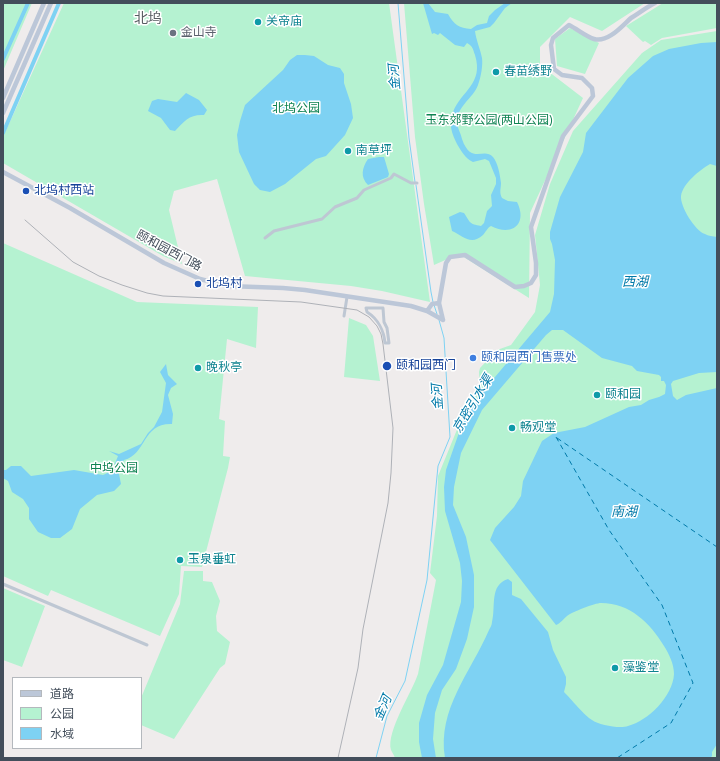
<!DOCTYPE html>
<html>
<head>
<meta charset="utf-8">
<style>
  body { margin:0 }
  #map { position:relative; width:720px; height:761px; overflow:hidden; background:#efecec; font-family:"Open Sans","Noto Sans SC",sans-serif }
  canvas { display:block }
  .frame { position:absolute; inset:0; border:4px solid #434e5b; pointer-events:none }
  .legend { position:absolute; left:12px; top:677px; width:130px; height:72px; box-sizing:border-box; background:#fff; border:1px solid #b4b8bd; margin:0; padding:5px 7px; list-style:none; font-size:12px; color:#434e5b }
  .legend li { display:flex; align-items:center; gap:8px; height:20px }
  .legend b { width:20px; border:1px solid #b4b8bd }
</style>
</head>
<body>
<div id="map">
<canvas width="720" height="761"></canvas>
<div class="frame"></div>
<ul class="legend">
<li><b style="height:5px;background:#bcc7d8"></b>道路</li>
<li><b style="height:11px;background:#b5f2d1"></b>公园</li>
<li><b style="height:11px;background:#7ed2f3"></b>水域</li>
</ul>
</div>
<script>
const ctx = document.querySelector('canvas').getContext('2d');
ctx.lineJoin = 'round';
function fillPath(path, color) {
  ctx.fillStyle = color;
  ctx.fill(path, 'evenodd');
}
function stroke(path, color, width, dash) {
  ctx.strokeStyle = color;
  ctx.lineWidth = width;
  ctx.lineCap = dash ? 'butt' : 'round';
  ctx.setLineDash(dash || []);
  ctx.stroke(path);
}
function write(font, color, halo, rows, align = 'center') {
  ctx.font = font + ' "Open Sans","Noto Sans SC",sans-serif';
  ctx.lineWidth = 3;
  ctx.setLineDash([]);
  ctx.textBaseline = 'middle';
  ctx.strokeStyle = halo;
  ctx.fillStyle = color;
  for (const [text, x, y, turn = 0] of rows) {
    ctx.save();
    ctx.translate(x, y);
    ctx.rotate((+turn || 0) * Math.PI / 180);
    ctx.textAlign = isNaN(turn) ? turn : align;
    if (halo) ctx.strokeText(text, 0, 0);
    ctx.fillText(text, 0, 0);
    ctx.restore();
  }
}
fillPath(new Path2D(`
  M3,3H32L3,71Z
  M64,3H389L430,302L382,291L351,286L245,276L217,179L174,191L169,210L182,264L163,256L3,163V137Z
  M404,3H645L602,31L570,17L540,47V65L583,98L530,213L529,298L459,254L434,265L424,204L415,137Z
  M663,3H717V28L662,38L651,45L645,41L643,42L626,26Z
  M570,28L599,43L585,74L557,66L555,39Z
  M717,31V758H395C394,755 392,752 391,750C386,732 412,692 418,674L436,580L430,573L437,516L438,476L463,415L480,389L479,372L480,368L497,350L511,345L535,312L540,285L535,235L550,184L573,131L642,53L661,40Z
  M3,243L137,302L258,307L256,348L227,339L219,419L225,421L223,456L230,457L228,468L202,567L181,566L179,594L160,636L77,601L51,590L48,596L3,576Z
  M349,318L366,325L373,336L380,381L344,377Z
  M184,571H203V581L212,582L220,601L216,616L217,631L230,642L225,664L220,668L174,739L141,725V698L180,604Z
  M3,588L45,606L22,667L3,660Z`), '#b5f2d1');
fillPath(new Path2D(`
  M423,3H428L435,12L448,14C454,25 459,28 471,29L477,25L487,23L489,16L495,10L505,3H512L505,8L494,23L490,27L475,31C476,40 480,48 482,58C483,65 481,77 478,85C473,99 456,106 457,124C458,129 461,134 462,139C471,165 484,147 493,157C498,163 500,175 501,183C501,189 499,192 502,198L508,201L517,202C528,224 512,237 491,226C487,228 486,232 483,235C471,246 463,236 452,231L449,217L460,212L464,213C470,222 469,224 481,226L484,223L487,211L492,206L491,195L496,184V178L489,161L485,159L473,162C465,158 462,152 457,144C452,134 448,124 453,112C461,91 484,84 475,55C473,50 473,46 467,43L464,47L455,45L440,33L438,35L434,33L432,34Z
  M717,42V166L710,164C700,170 683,183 681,196C680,206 695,231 705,234C708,236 713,236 717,237V372L699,373L673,381L671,384L673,396L677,400L686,395L717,388V744L712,752V756L710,758H445C437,709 471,672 489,630C490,628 492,625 492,622C496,607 489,585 508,579L512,582V595L521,599L548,632L553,650L566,677V684L564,692C571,699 585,716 592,720C599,725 620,729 628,726C648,721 673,696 674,674C674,664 669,654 664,646C650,623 630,603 601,603C595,603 572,612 567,616C563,619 561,623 556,625L490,540L495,528L514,507L521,496L523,481L542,441L554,433L585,427L629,407L641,405L649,400L659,397L665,394L666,385L664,381H661V377L659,375L637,371L632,366L602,358L563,330H552L546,335L482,410L461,453L454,487L453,505L466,537L474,575V607L467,639L456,669L442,690L435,713L433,739L436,758H422L419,742V723L427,695L443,665L461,602L462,581L460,563L445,511L444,487L446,470L462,424L473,403L550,312L554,294L555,260L552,244L550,239V232L560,197L583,152L586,133L628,78L653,56L669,49L701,43Z
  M297,55H305L314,56L328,65L340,68L344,74V83L351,104L353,118L345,135L326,156L316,159L285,184L270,192L260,190L254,184L239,152L237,135L240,121L245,105L283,70L290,60Z
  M186,93L199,100L207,110L204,115C190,114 184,121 175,131L170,130L161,118L148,111L152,101L158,99L177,102Z
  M379,157H384L389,174L388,177L368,185C360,177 362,168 368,159Z
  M166,364L168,375L177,384L171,388L168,395L173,414L172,424C142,423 147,454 124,460L118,469L121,484L114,491L97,495L80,509L72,529L60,538H51L38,532L29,519V508L23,499L12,492L8,481L3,478V470H6L11,466H21L31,476L74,470L103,475L112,471L118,456L109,451L119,454L141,444L148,433L154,427L162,412L166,383L160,372Z`), '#7ed2f3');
stroke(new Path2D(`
  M398,3L409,138L415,182
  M416,185L431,292L433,302
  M434,305L437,314
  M376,758L387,716L405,681L427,580L438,466L450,437L444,338L439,320`), '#7ed2f3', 1);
stroke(new Path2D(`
  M3,59L28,3
  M3,133L59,3`), '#7ed2f3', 4);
stroke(new Path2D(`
  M556,437L609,530L662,605L693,683L671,723L617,758
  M557,438L717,547`), '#017aa9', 1, [5, 4]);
stroke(new Path2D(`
  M265,238L274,231L322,219L335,207L357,198L364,190L391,178L394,174L411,183H417
  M366,308H383L384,322L387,328L389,343H385C384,331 378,319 367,312Z
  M344,316L347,297
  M3,584L147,645`), '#bec7d3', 3);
stroke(new Path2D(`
  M3,98L44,3
  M3,113L51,3
  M3,172L70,208L164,263L200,279L228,286L283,288L305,290L411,306L427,311L443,320
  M427,311L432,304L439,303
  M443,320L439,303L446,263L450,257L465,255L515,287L524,286L531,283L536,275V263L531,227L563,136L593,96L592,88L582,78L562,75L554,69L551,45L553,38L569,25C577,29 587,37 594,39C608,43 622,26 631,18C639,13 647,7 655,3`), '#bcc7d8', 4.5);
stroke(new Path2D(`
  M25,220L73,262L99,276L122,285L147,293L163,296L301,302L357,310L369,317L377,326L381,334L383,344L393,428L391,473L388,503L363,629L358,668L338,758`), '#aeb1b7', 1);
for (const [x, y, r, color] of [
  [258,22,4,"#0f9aa8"],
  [173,33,4,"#6b7280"],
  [496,72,4,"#0f9aa8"],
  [348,151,4,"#0f9aa8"],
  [26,191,4,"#1a4fb4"],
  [198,284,4,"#1a4fb4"],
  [473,358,4,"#3f7fe0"],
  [387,366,5,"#1a4fb4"],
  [198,368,4,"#0f9aa8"],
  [597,395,4,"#0f9aa8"],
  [512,428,4,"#0f9aa8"],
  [180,560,4,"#0f9aa8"],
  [615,668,4,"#0f9aa8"]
]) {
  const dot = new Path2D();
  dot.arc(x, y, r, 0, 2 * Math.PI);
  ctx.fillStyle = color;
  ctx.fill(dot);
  stroke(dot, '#fff', 1.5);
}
write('12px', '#0d838f', '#fff', [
  ["关帝庙",266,22],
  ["春苗绣野",504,72],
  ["南草坪",356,151],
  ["晚秋亭",206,368],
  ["颐和园",605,395],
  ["畅观堂",520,428],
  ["玉泉垂虹",188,560],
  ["藻鉴堂",623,668]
], 'left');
write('12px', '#5b616d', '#fff', [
  ["金山寺",181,33]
], 'left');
write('12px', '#0e8251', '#fff', [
  ["北坞公园",296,109],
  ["玉东郊野公园(两山公园)",489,121],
  ["中坞公园",114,469]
]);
write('12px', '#164399', '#fff', [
  ["北坞村西站",34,191],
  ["北坞村",206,284],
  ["颐和园西门",396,366]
], 'left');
write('12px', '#434e5b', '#fff', [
  ["颐和园西门路",169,251,28]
]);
write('12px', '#366cbe', '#fff', [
  ["颐和园西门售票处",481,358]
], 'left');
write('italic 13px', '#017aa9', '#fff', [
  ["金河",395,77,-95],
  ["西湖",635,282],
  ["金河",438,397,-94],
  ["京密引水渠",473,404,-59],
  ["南湖",624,512],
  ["金河",383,708,-67]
]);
write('14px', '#585c62', '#fff', [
  ["北坞",148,19]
]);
</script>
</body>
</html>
